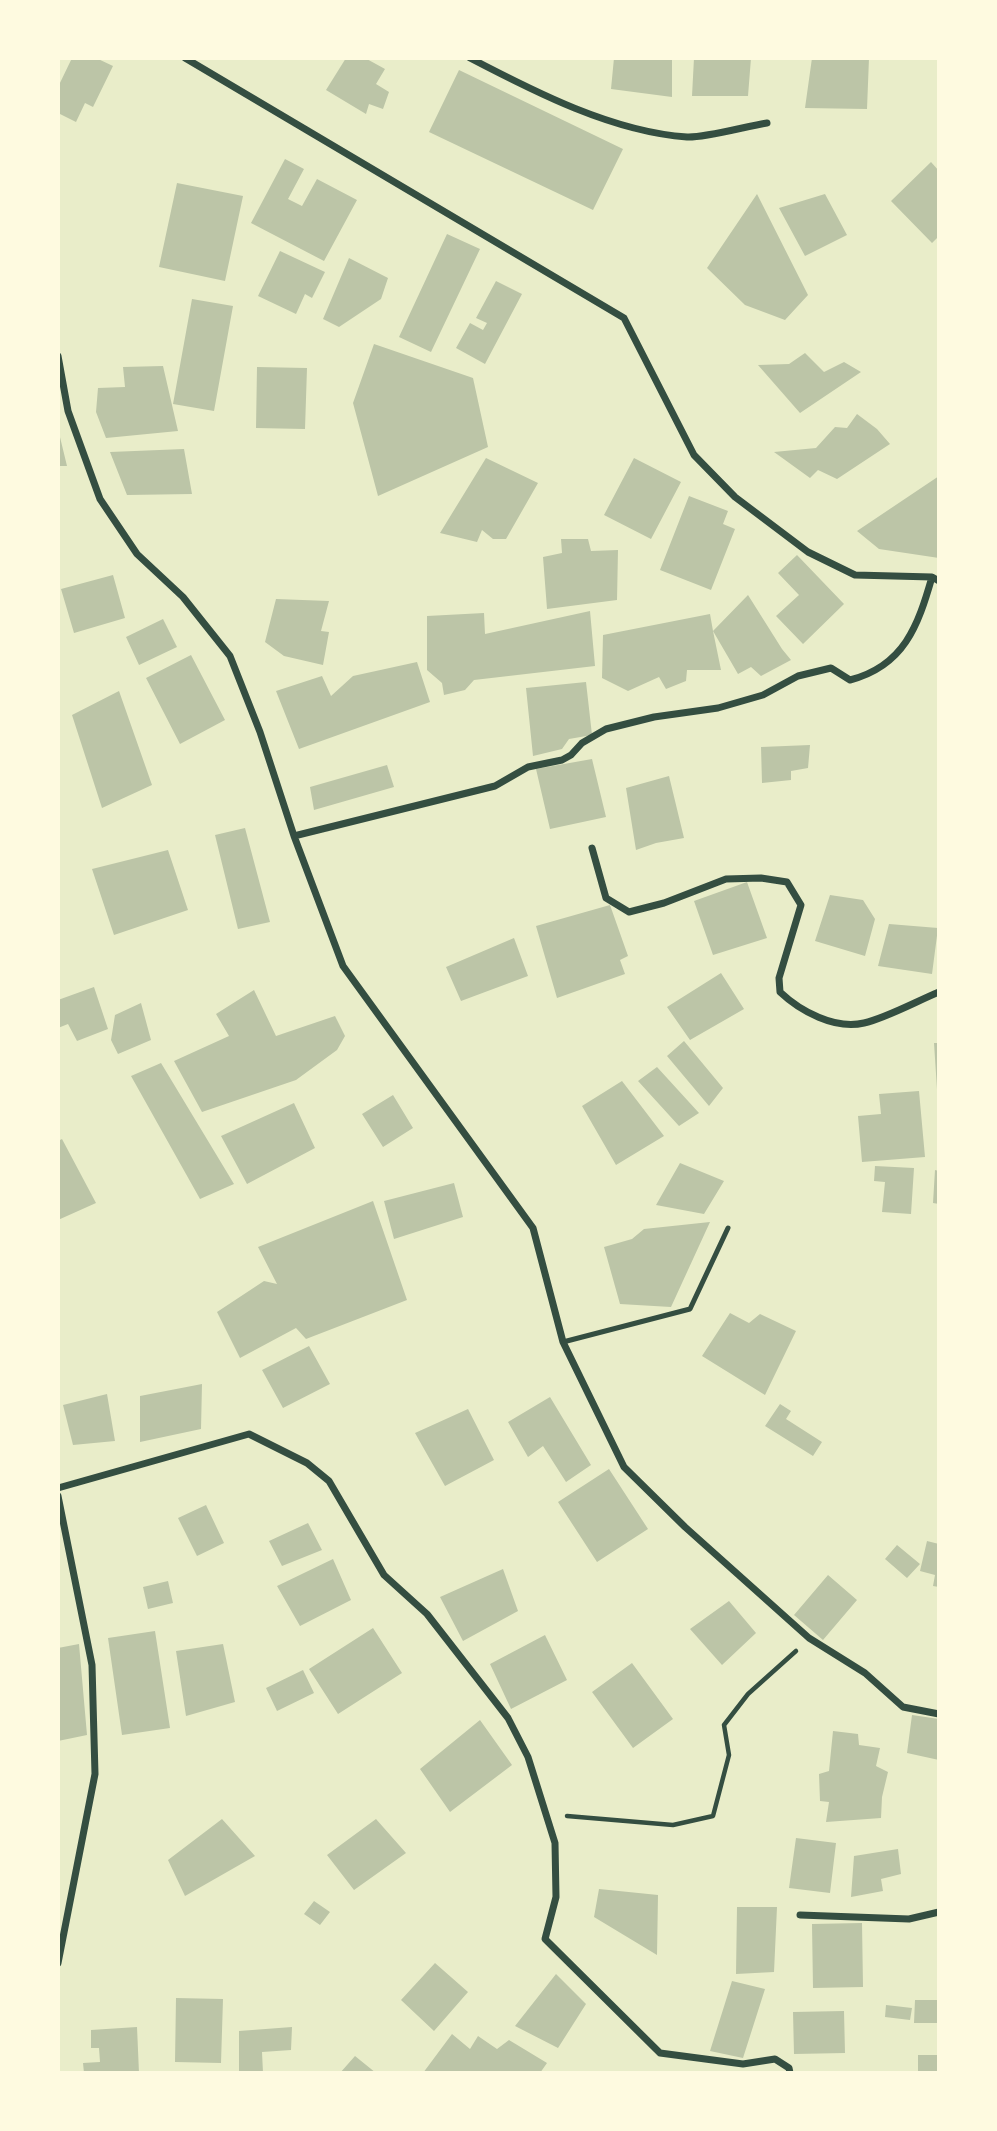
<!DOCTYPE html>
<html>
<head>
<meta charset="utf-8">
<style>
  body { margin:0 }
  #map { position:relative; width:997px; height:2131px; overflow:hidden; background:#e9edc9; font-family:"Source Sans 3",sans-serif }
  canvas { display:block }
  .frame { position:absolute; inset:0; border:60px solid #fefae0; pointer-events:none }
</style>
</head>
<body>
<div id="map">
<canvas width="997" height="2131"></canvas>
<div class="frame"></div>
</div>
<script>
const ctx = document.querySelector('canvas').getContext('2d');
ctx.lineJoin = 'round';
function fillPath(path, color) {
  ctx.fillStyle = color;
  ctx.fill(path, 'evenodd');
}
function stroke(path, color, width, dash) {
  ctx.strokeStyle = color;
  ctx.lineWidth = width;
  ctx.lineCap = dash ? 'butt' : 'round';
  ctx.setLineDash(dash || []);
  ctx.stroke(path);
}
fillPath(new Path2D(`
  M72,58H96L113,66L93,107L85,103L76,122L58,113V87Z
  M346,58H365L385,69L376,84L389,92L383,109L369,104L366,114L326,90Z
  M614,58H672V97L611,89Z
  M694,58H751L748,96H692Z
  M812,58H869L867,109L805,108Z
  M459,70L623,149L593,210L429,132Z
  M285,159L304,169L288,199L302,206L317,179L357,200L324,261L251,223Z
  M931,162L939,171V236L932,243L891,201Z
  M177,183L243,196L225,281L159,267Z
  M757,194L808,295L785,320L745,305L707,268Z
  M825,194L847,235L805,256L779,208Z
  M447,234L480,249L431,352L399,337Z
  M280,251L325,272L312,298L305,294L296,314L258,296Z
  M349,258L388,278L381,299L339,327L323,319Z
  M496,281L522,294L485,364L456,348L470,323L483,330L487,323L476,318Z
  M192,299L233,306L214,411L173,404Z
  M374,344L473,378L488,447L378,496L353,403Z
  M805,353L824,372L844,362L861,372L800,413L758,365L789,364Z
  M163,366L178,431L106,438L96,412L98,388L125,387L123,367Z
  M257,367L307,368L305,429L256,428Z
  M857,414L877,429L890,444L837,479L818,470L810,478L774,452L816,448L835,427L847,428Z
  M58,433H59L67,466H58Z
  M184,449L192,494L127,495L110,452Z
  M486,458L538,483L506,539H493L482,530L477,542L440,533Z
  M634,458L681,482L651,539L604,515Z
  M939,476V558L879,549L857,531Z
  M689,496L728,511L723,524L735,529L711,590L660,570Z
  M561,539H588L591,551L618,550L617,600L547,609L543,557L562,553Z
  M797,555L844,604L803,644L776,616L799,595L778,573Z
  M113,575L125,618L74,633L61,589Z
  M748,595L782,649L791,660L761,676L751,667L738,674L713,631L721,670H687L686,681L666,689L659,677L628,691L602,678L603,635L710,614L713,631Z
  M276,599L329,601L321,631L329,632L323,665L284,656L265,642Z
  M590,611L595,666L474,680L465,690L444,695L442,683L427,670V616L484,613L485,634Z
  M163,619L177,647L139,665L126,637Z
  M191,655L225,720L180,744L146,678Z
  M417,662L430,702L299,749L276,691L322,676L331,696L353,676Z
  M586,682L592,735L569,739L562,749L533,756L526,688Z
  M119,691L152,785L102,808L72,715Z
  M810,745L808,768L791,771V780L762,783L761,747Z
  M592,759L606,817L550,829L536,769Z
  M387,765L394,787L314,810L310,787Z
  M669,776L684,838L656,843L636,850L626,788Z
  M245,828L270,922L238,929L215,835Z
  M168,850L188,910L114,935L92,869Z
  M747,882L767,938L713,955L694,901Z
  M830,895L863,900L875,919L865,956L815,941Z
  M610,905L628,956L620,960L625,974L557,998L536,926Z
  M889,924L938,928L932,974L878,966Z
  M514,938L528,976L461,1001L446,967Z
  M721,973L744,1009L690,1040L667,1007Z
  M94,987L108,1029L77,1041L68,1024L58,1028V1000Z
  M254,990L276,1036L335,1016L345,1036L337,1050L296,1080L202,1112L174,1061L229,1036L216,1014Z
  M141,1003L151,1040L118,1054L111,1040L115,1015Z
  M684,1041L723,1088L709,1106L667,1056Z
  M934,1043H939V1089H937Z
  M161,1063L234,1184L200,1199L131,1076Z
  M657,1067L699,1113L679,1126L638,1081Z
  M622,1081L664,1136L616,1165L582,1106Z
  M919,1091L925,1157L862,1162L858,1116L881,1114L879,1094Z
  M393,1095L413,1128L383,1147L362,1114Z
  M294,1103L315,1148L247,1184L221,1136Z
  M62,1139L96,1203L58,1220V1141Z
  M680,1163L724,1181L704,1214L656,1205Z
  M875,1166L914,1168L911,1214L882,1212L885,1182L874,1181Z
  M935,1170L939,1171V1204L933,1203Z
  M454,1183L463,1217L394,1239L384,1201Z
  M373,1201L407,1300L306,1339L296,1328L240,1358L217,1312L264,1281L277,1284L258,1247Z
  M710,1222L671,1307L620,1304L604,1247L632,1239L644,1229Z
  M730,1313L749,1323L760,1314L796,1331L765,1395L702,1356Z
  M309,1346L330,1384L283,1408L262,1370Z
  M202,1384L201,1429L140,1442V1396Z
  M107,1394L115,1441L73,1445L63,1405Z
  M550,1397L591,1465L566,1482L543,1446L528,1457L508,1422Z
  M780,1404L791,1411L786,1419L822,1442L813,1456L765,1426Z
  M468,1409L494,1460L445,1486L415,1433Z
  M609,1469L648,1529L597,1562L558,1502Z
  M206,1505L224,1543L197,1556L178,1518Z
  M308,1523L322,1550L282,1566L269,1541Z
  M927,1541L939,1544V1587L933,1586L935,1575L920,1571Z
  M897,1545L920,1564L907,1578L885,1559Z
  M333,1559L351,1600L300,1626L277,1586Z
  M503,1569L518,1611L463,1641L440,1597Z
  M828,1575L857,1600L823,1640L794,1615Z
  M168,1581L173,1603L148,1609L143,1587Z
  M729,1601L756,1633L722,1665L690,1629Z
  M373,1628L402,1673L338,1714L309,1669Z
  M155,1631L170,1728L122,1735L108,1638Z
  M545,1635L567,1680L511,1709L490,1664Z
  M79,1644L87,1735L58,1741V1648Z
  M223,1644L235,1702L186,1716L176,1651Z
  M632,1663L673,1719L633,1748L592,1692Z
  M303,1670L314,1693L277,1711L266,1688Z
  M912,1715L939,1719V1760L907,1753Z
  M480,1720L512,1765L450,1812L420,1769Z
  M833,1731L858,1734L859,1745L880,1748L876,1766L888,1772L882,1797L881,1818L826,1822L829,1802L820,1801L819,1774L829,1771Z
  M222,1819L255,1856L185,1896L168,1860Z
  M376,1819L406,1853L354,1890L327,1855Z
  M796,1838L836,1843L830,1893L789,1888Z
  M898,1849L901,1874L881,1879L883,1891L851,1897L854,1856Z
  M599,1889L658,1895L657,1955L594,1917Z
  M314,1901L330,1912L320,1925L304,1914Z
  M737,1907H777L774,1972L736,1974Z
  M862,1923L863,1987L813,1988L812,1924Z
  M435,1963L468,1992L434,2031L401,2000Z
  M556,1974L586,2004L558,2048L515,2026Z
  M732,1981L765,1989L743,2058L710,2051Z
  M176,1998L223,1999L221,2063L175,2062Z
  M915,2000H939V2023H914Z
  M886,2005L912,2008L910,2020L885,2017Z
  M844,2011L845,2053L794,2054L793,2012Z
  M137,2027L139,2073H84L83,2063L100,2062L99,2048H91V2030Z
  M292,2027L291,2050L262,2052L263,2073H239V2031Z
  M452,2034L470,2049L478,2036L497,2049L509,2040L547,2063L540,2073H423Z
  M918,2055H939V2073H918Z
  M355,2056L376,2073H340Z`), '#bcc5a7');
stroke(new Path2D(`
  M567,1816L673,1825L713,1816L729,1755L724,1725L748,1694L796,1651`), '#344e41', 4.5);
stroke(new Path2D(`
  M563,1342L690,1309L728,1228`), '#344e41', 5);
stroke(new Path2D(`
  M185,58L624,318L694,455L735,497L808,552L855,575L932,577L939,581
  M470,58C535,92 613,132 687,137C705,138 747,126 767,123
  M58,356L68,411L100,499L137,554L183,597L230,656L260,732L294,836L343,966L533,1228L563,1342L624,1467L685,1527L809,1638L865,1673L903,1707L939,1714
  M294,836L495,786L528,767L562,760L571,755L582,743L606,729L654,717L718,708L763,695L798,676L831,668L850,680C904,666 918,626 932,577
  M592,848L606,898L629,912L664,903L726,879L761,878L787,882L801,905L779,978L780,992C800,1011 835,1030 864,1023C886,1018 917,1001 939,992
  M58,1488L249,1434L307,1463L329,1481L384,1575L427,1614L508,1718L528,1757L555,1843L556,1897L545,1939L660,2053L743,2064L775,2059L789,2068L790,2073
  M58,1496L92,1665L95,1774L58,1963
  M800,1915L909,1919L939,1912`), '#344e41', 7);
</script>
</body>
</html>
